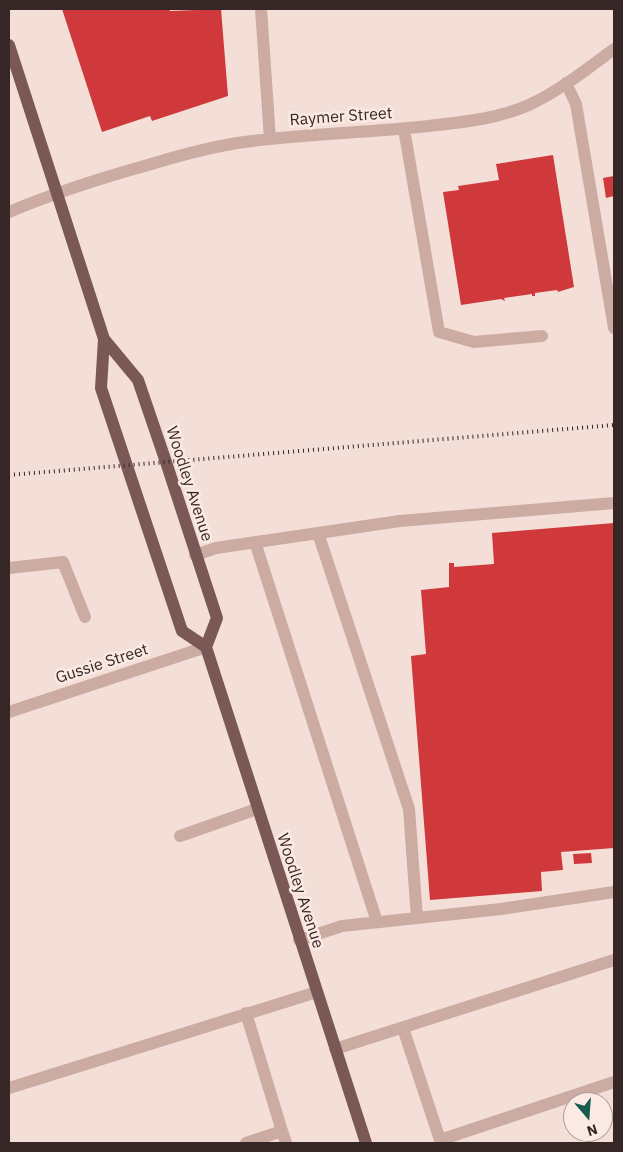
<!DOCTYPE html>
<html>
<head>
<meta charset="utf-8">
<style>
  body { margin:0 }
  #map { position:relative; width:623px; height:1152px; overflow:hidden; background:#f3dfd7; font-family:"IBM Plex Sans",sans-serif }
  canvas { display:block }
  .frame { position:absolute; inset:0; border:10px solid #362625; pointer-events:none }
  .north { position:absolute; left:563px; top:1092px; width:50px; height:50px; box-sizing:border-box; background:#fbeae4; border:1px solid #ac9c98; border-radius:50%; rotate:162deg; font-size:14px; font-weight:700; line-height:20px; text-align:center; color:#362625 }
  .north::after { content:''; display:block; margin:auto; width:18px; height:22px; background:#185b4e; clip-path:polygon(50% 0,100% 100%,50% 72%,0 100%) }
</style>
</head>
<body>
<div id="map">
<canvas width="623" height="1152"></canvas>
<div class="frame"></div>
<div class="north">N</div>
</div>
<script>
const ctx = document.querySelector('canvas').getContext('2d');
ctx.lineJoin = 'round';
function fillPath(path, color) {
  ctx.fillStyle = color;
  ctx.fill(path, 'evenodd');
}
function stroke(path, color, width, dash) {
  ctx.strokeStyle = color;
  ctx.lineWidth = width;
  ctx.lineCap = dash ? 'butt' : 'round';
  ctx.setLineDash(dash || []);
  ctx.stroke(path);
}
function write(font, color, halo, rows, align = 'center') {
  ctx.font = font + ' "IBM Plex Sans",sans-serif';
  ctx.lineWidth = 5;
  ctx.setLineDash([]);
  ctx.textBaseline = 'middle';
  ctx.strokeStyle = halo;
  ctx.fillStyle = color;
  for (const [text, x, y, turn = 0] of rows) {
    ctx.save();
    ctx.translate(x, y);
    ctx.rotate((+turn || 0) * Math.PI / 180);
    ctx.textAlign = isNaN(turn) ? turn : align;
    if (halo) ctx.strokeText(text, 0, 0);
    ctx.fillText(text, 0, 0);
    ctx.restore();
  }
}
fillPath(new Path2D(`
  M62,9H169L170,11L221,9L228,96L152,121L150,116L102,132Z
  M553,155L574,287L561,291L558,292L557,290L535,293V296H532V294L504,298L505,301L501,299L461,305L443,192L459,190L458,186L499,180L496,164Z
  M614,176V196L606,198L603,178Z
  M614,523V848L561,852L563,870L541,872L542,891L430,900L411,656L426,654L421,590L449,587V563H454V567L494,564L492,533Z
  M591,853L592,863L574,864L573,854Z`), '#d0393b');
stroke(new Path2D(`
  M261,9L270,139
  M566,83L576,104L614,328
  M404,129L439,332L474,342L542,336
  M9,212C54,193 101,178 148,165C177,156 207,148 237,143C300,134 365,133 429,126C463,122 497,119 529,105C559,91 587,69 614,49
  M318,533L409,809L417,918
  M255,542L377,922
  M195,555L216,548L400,521L614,503
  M9,568L63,562L85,617
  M9,712L206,647
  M180,836L257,809
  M299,940L342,926L501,909L614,892
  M246,1013L282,1131
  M403,1028L441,1143
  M335,1049L614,960
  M9,1088L317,992
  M440,1140L614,1082
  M246,1143L282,1131L286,1143`), '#ccaba3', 12);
stroke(new Path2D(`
  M9,45L104,339L101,388L182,631L206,647
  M104,339L138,380L166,462L217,618L206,647L366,1143`), '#795855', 12);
stroke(new Path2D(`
  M9,475L614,425`), '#362625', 4, [1, 4]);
write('16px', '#362625', '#fbeae4', [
  ["Raymer Street",341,117,-4],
  ["Woodley Avenue",189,484,72],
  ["Gussie Street",102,664,-18],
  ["Woodley Avenue",300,891,72]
]);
</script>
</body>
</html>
